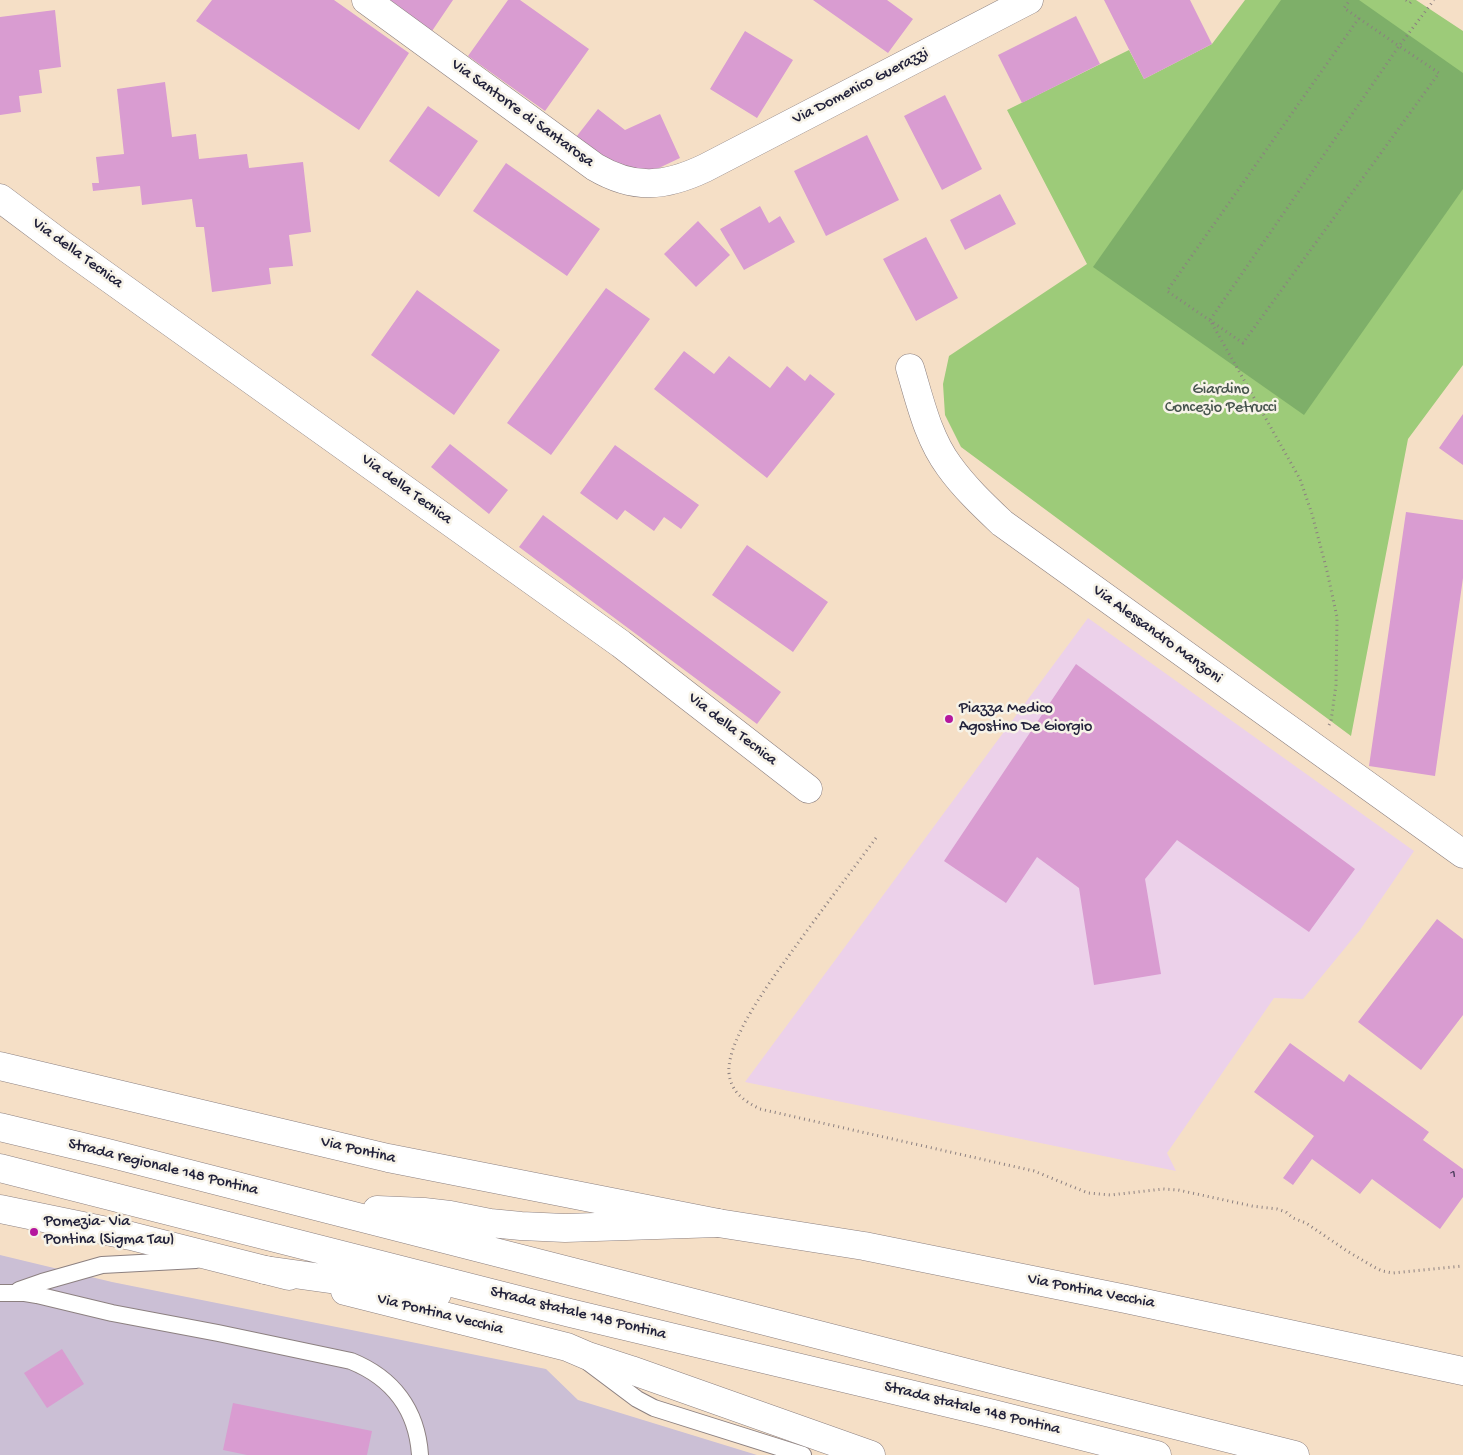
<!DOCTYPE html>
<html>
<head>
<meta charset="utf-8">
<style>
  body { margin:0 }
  canvas { display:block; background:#f5dfc6 }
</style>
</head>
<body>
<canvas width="1463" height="1455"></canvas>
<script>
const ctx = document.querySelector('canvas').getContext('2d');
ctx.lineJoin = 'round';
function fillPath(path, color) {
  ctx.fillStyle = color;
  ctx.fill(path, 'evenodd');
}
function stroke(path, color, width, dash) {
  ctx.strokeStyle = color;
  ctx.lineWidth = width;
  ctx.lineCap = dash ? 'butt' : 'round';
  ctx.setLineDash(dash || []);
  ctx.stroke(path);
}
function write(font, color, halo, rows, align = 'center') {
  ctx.font = font + ' "Gochi Hand",sans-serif';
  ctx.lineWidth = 5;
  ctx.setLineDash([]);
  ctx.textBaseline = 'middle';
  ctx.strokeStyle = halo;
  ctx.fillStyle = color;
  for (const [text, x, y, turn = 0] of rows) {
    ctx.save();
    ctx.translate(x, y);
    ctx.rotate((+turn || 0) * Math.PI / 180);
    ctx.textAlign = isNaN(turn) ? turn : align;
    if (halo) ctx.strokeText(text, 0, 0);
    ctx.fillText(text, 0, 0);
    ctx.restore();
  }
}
fillPath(new Path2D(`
  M1088,618L1414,851L1360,930L1303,999L1274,998L1167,1153L1176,1171L745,1082Z`), '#ecd1ea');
fillPath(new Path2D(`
  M0,1255L112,1282L546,1369L578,1400L757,1455H0Z`), '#cbbfd5');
fillPath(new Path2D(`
  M1245,0H1416L1463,31V365L1408,439L1351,736L961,447L945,415L943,384L949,356L1087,264L1007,110L1129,50L1144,79L1212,44Z`), '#9dcb79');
fillPath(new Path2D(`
  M1281,0H1359L1463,73V189L1304,415L1093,267Z`), '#7eaf69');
fillPath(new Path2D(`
  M212,0H334L409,53L359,130L196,21Z
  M390,0H453L432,31Z
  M508,0H520L589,49L545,111L468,56Z
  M813,0H887L913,19L888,53Z
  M1104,0H1190L1212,44L1144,79Z
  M55,10L61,67L39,70L42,93L19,96L21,112L0,115V17Z
  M1076,16L1100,64L1022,103L998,55Z
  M745,31L793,60L757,118L710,89Z
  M165,82L172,137L196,134L199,159L247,154L249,168L303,162L311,232L289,235L293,266L269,268L271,284L212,292L204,227H196L192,199L142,205L140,186L93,191L92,183H99L96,157L124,154L117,89Z
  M945,95L982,169L942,190L904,116Z
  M428,106L478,141L439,197L389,161Z
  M598,109L625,130L660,114L680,158L644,175L610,169L573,141Z
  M867,135L899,200L826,236L794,171Z
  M506,163L600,229L567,276L473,211Z
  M1000,194L1016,224L965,250L950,220Z
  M760,206L769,223L780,216L795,242L744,270L720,229Z
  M698,221L730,255L696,287L664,254Z
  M926,237L958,298L916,321L883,259Z
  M606,288L650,319L551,455L507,423Z
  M417,290L500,350L454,415L371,355Z
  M684,351L714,374L729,356L770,388L787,366L805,381L810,374L835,394L767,478L654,389Z
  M1463,414V465L1439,448Z
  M450,444L508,490L489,514L431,467Z
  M615,445L699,505L681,529L664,517L654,531L625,510L617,520L580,493Z
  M1406,512L1463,520V578L1435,776L1369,766Z
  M543,515L781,692L757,724L519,547Z
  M747,545L828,602L793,652L712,595Z
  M1076,664L1355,869L1309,932L1177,840L1145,879L1161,974L1094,985L1079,888L1037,857L1006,903L944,861Z
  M1437,919L1463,939V1015L1421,1070L1358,1022Z
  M1290,1043L1344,1082L1349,1074L1429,1132L1423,1140L1463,1169V1197L1440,1229L1372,1179L1360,1194L1312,1159L1293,1185L1283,1178L1314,1136L1254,1092Z
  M62,1349L84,1384L47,1408L24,1373Z
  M233,1403L372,1431L367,1455H247L223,1450Z`), '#d99cd1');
const lane = new Path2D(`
  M19,1290L42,1282L102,1265L196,1260
  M0,1293H25L37,1295L112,1313L218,1333L351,1361C393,1378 417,1410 420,1455
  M589,1363L637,1399L654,1408L803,1455`);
const street = new Path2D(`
  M366,0L595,167C634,190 665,187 705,168L1029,0
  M0,198L64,246L621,644L808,789
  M910,368C920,401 928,438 949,466C964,487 983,505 1002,523L1463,854`);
const secondary = new Path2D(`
  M0,1066L388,1158L718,1223L864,1246L1126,1299L1463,1371
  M0,1209L131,1236L289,1276
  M345,1291L567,1347L588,1356L631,1370L871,1455`);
const highway = new Path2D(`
  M0,1127L108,1153L1003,1382L1295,1455
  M0,1168L570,1313L994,1414L1157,1455
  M377,1210L424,1212L450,1215L490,1223L521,1226L565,1228L718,1223
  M265,1270L437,1294`);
stroke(lane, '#8c8080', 18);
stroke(street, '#8c8080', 29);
stroke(secondary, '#8c8080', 29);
stroke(highway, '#8c8080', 29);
stroke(new Path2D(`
  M1406,0L1410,3L1413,0
  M1359,18L1167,291L1243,343L1439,73L1399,46L1434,0
  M1329,725L1331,721L1336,685L1337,617L1327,571L1312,514L1300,479L1210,320L1399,46L1344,8L1350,0
  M876,838C850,873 824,907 798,943C778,971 726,1038 729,1073C731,1092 744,1101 760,1109L1034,1171L1088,1193L1111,1195L1163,1189L1178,1190L1252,1206L1277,1209L1286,1212L1293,1218L1306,1223L1347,1251L1374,1267L1382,1271L1393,1273L1463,1266`), '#8c8080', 3, [1, 4]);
stroke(lane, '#fff', 16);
stroke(street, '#fff', 28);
stroke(secondary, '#fff', 28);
stroke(highway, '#fff', 28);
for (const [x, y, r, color] of [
  [949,719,5,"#b5179e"],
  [34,1232,5,"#b5179e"]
]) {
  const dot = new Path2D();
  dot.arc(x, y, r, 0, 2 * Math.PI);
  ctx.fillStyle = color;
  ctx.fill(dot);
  stroke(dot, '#f7f3e8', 2);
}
write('14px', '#504060', null, [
  ["1",1453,1175]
]);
write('16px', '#22223b', '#f7f3e8', [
  ["Via Domenico Guerazzi",861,87,-27],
  ["Via Santorre di Santarosa",522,114,36],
  ["Via della Tecnica",77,254,36],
  ["Via della Tecnica",406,490,36],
  ["Via Alessandro Manzoni",1157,635,36],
  ["Via della Tecnica",732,730,38],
  ["Via Pontina",358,1151,13],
  ["Strada regionale 148 Pontina",163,1168,14],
  ["Via Pontina Vecchia",1091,1292,11],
  ["Strada statale 148 Pontina",578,1314,14],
  ["Via Pontina Vecchia",440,1315,14],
  ["Strada statale 148 Pontina",972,1409,14]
]);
write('16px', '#47554e', '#f7f3e8', [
  ["Giardino",1221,391],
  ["Concezio Petrucci",1221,409]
]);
write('16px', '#22223b', '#f7f3e8', [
  ["Piazza Medico",959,710],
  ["Agostino De Giorgio",959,728],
  ["Pomezia- Via",44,1223],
  ["Pontina (Sigma Tau)",44,1241]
], 'left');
</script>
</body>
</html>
